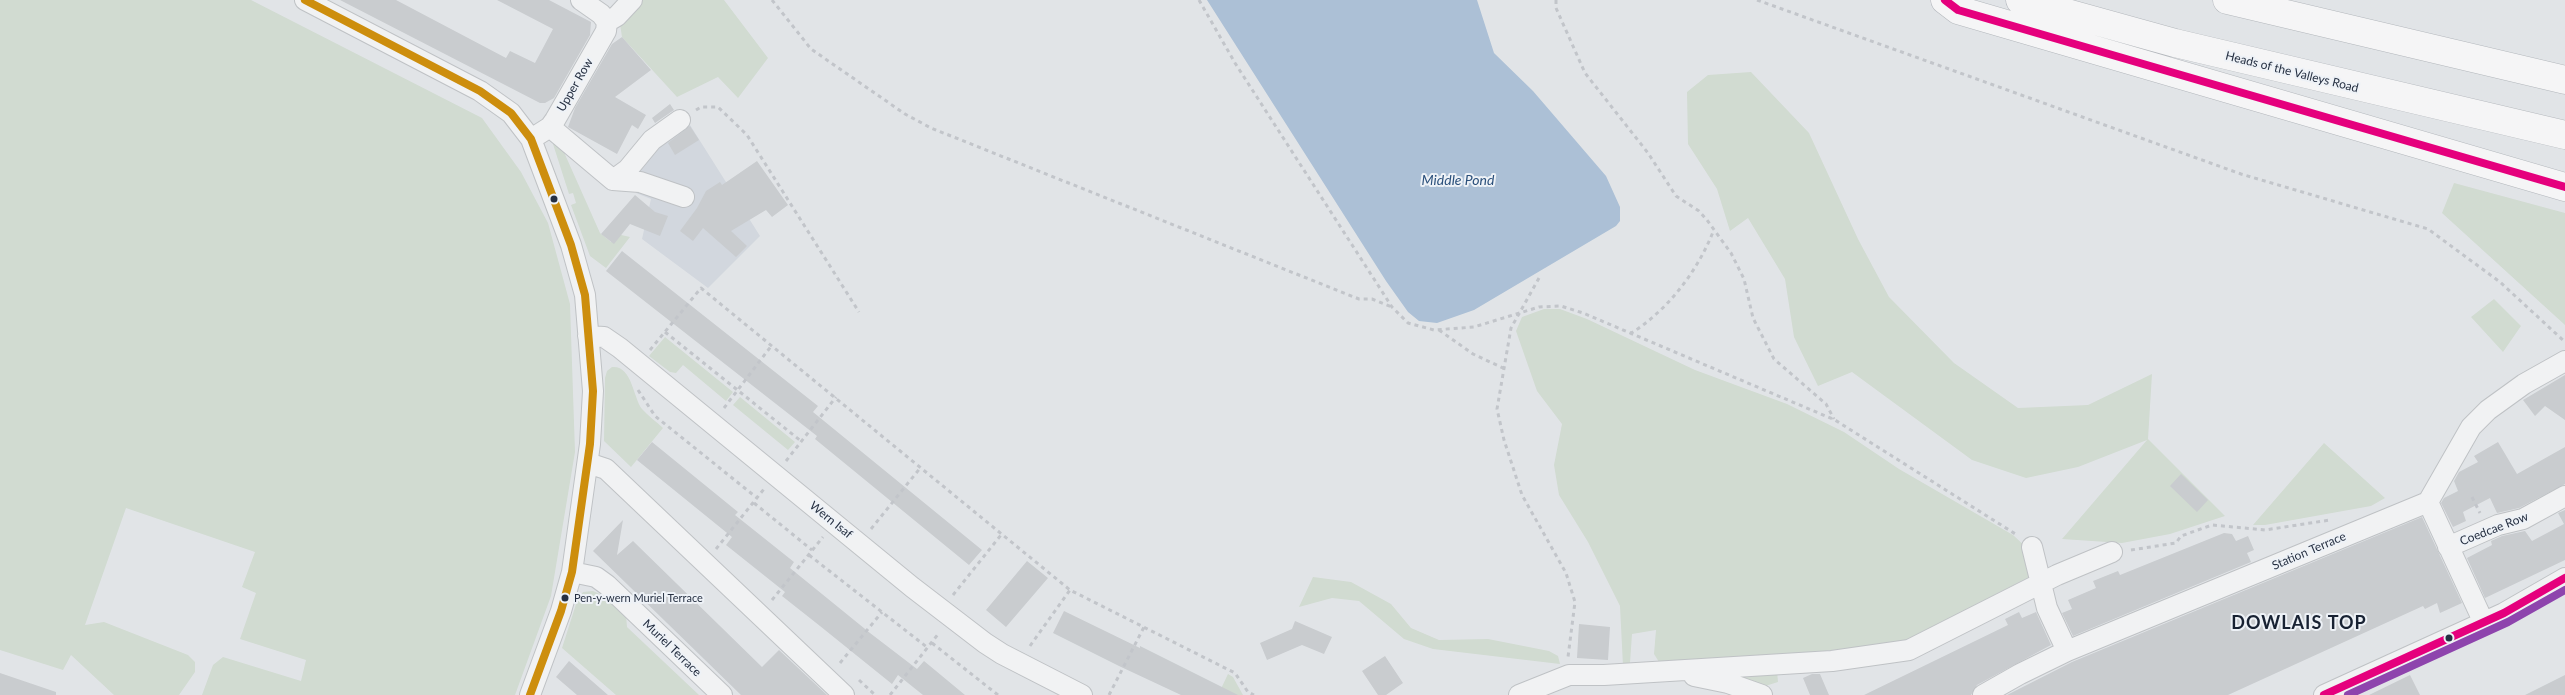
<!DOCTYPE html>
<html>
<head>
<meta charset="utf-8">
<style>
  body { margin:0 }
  canvas { display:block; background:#e1e4e7 }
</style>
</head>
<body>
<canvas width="2565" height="695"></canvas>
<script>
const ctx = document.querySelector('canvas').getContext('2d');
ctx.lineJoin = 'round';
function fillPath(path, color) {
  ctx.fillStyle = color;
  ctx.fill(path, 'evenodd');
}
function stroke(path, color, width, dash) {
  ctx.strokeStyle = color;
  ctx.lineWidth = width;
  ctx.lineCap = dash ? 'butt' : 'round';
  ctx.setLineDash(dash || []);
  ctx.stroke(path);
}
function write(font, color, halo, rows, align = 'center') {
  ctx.font = font + ' Lato,sans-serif';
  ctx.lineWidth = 4;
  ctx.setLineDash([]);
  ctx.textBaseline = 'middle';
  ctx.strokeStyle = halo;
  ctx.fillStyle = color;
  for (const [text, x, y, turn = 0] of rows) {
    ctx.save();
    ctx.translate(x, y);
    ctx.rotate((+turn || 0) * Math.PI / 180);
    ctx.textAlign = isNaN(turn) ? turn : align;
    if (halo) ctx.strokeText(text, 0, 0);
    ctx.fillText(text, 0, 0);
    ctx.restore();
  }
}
fillPath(new Path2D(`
  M690,125L760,236L708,288L642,239L651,199L636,193L643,175L635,171L666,140Z`), '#d2d7de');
fillPath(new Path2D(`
  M0,0H251L482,118L521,172L548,223L570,304L575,452L551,596L515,695H202L213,665L223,657L301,681L306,660L240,639L256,593L242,587L255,552L126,508L85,625L104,622L188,655L195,662V672L179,695H114L71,655L63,670L0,650Z
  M642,0H724L768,58L738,98L718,77L677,97L622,37L620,24Z
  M1751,72L1809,133L1858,239L1889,297L1954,363L2018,408L2088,405L2152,374L2148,439L2225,516L2170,534L2122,543L2062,539L2147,440L2078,467L2026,478L1972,460L1852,372L1818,386L1794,337L1785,279L1748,218L1730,231L1717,189L1688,144L1687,92L1708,75Z
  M554,141H559L600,233L611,242L617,234L630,237L606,268L590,256L571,205L576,203L573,193L569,194L553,144Z
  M2454,183L2565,213V325L2442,213Z
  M2494,299L2521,326L2503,352L2471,317Z
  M1544,309H1560L1587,319L1695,370L1787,404L1844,432L1899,469L2013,535L2027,548L2031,576L1905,641L1792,655L1659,662L1654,654L1656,630L1632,634L1630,663L1623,666L1620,606L1588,542L1559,495L1554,465L1562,424L1537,391L1516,331L1522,317Z
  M665,337L733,392L726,401L683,365L676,373L670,372L649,356Z
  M612,367C632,365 633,397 642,409C648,416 657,422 663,428L631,467L604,441L605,378L607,371Z
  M740,397L795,442L788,450L733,405Z
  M2324,443L2385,498L2371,506L2265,525H2253Z
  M1313,577L1351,582L1391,604L1411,628L1439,640L1488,639L1549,651L1558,656L1560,664L1433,649L1404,639L1359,601L1332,598L1299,607Z
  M593,591L604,596L626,615L627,627L699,695H616L562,648L577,601L583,592Z
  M1777,671L1778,682L1762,687L1705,674Z
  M1228,674L1233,677L1243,695H1218Z`), '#d1dbd1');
fillPath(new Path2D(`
  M1207,0H1477L1494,53L1533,91L1606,176L1620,207V221L1616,226L1474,310L1437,323L1419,321L1408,312L1386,281Z`), '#acc0d6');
fillPath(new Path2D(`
  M340,0H396L506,58L510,51L535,63L553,29L497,0H549L591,22L590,35L554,98L545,103H540Z
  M622,37L651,70L615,97L646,115L638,129L632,125L617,154L568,127L575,108L612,44Z
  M670,104L674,110L655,123L652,118Z
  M690,126L699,140L675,155L668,143Z
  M757,161L788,205L772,217L766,210L731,231L747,246L736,257L703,228L693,241L680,231L697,208L706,191L720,182L722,185Z
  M635,195L655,212L668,216L660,236L630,224L614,244L601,234Z
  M622,251L818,406L813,412L982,550L969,565L815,439L817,436L606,271Z
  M2565,375V420L2545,406L2535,416L2523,400Z
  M652,442L738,512L735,515L794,562L790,568L870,633L917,669L924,661L965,695H923L898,675L892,684L820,626L782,596L785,592L726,545L732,537L637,460Z
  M2498,442L2517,474L2565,447V484L2519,508L2497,513L2490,498L2463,512L2466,521L2453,527L2441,503L2444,498L2458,491L2454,481L2459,472L2478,462L2474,456Z
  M2181,474L2208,500L2197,512L2170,486Z
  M2565,510V560L2485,598L2467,558L2492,545L2491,541L2502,536L2525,531L2532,541L2564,524L2558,513Z
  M2422,517L2462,603L2440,613L2437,603L2425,609L2423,606L2228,695H2007L2072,662Z
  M623,520L617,555L633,541L762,667L779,650L827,695H741L593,551Z
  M2224,533L2232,534L2236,541L2248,536L2254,550L2247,553L2251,562L2073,636L2062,613L2072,609L2068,600L2096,588L2093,581L2118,571L2120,575Z
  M1027,561L1048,578L1006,627L986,610Z
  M1064,611L1140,648V646L1238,695H1181L1119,666L1053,633Z
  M2019,612L2022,618L2036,612L2051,645L1977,685L1971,695H1864L2008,625L2005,619Z
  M1295,621L1332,637L1324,654L1302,645L1267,660L1260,643L1292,629Z
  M1579,624L1610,627L1608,660L1577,658Z
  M1385,656L1403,683L1386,695H1378L1362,671Z
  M569,661L608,695H577L556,677Z
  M0,673L56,692V695H0Z
  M1812,674H1820L1829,695H1810L1803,678Z
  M2410,675L2420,695H2369Z
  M2565,675V695H2525Z`), '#c9cccf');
const minor = new Path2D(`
  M305,0L480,91L511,113L531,139L571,245L585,295L593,391L590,444L572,572L561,611L530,695
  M581,0L601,14L607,22
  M607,22L617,16L632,0
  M550,127L613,180L640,182L684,197
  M539,134L550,127L555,120L606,31L607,22
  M613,180L628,169L652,140L680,120
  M588,336L604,337L620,348L912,587L985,643L1002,654L1082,695
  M588,463L606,469L844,695
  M2428,502L2471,427L2488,410L2524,384L2565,361
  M2032,547L2047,608L2067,651
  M2448,547L2498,525L2523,519L2565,496
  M572,572L596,577L607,585L722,695
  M1694,676L1728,683L1762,695
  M1519,695L1569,675H1604L1832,661L1909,650L2057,575L2112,552
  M1983,695L2020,674L2067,651L2428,502L2484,623
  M2324,695L2504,613L2565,578`);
const highway = new Path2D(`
  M1945,0L1958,10L2565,187
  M2020,0L2175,43L2565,135
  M2227,0L2565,80`);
stroke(minor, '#bfc2c5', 22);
stroke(highway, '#b3b7bc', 29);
stroke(new Path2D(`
  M772,0L811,49L905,114L931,128L1359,299H1372L1392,307
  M1199,0L1235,63L1392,307L1408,323L1434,330L1474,327L1539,307L1561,306L1583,313L1835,420L2017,535
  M1556,0V8L1585,73L1648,153L1676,196L1699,211L1707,220L1731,253L1744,279L1753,318L1774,359L1826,404L1834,419
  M1757,0L2241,174L2428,229L2500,282L2565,342
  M696,110L701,107H718L747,135L859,312
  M1539,278L1511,328L1497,409L1504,440L1522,495L1566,573L1575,602L1568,657
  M1439,330L1473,354L1503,368
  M665,332L801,441
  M1630,334C1667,311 1697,272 1713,232
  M650,350L701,288L1070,590L1235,673L1248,692L1254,695
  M638,390L655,416L757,498
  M724,408L772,345
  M786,461L836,397
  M2472,497L2480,513
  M754,503L812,550
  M871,529L921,467
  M716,549L764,489
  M2131,550L2176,543L2181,536L2212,525L2265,530L2330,520
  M809,555L928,648
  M953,595L1001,535
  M772,600L823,537
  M932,643L998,695
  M1030,646L1070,590
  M840,663L882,612
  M859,680L875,695
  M890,695L939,633
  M1109,695L1144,627`), '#c2c5ca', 3, [4, 4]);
stroke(minor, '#f1f2f3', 20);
stroke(highway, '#f5f5f6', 28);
stroke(new Path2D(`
  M305,0L480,91L511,113L531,139L571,245L585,295L593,391L590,444L572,572L561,611L530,695`), '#cd8e0d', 8);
stroke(new Path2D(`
  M1945,0L1958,10L2565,187
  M2324,695L2504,613L2565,578`), '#e5007d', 8);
stroke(new Path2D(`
  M2348,695L2508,622L2565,590`), '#8e44ad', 8);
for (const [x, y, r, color] of [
  [554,199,4.5,"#263042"],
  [565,598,4.5,"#263042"],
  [2449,638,4.5,"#263042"]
]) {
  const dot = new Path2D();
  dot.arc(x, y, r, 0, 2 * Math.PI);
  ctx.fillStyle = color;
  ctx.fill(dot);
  stroke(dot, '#eef2f7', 2);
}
write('11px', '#263042', '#eef2f7', [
  ["Pen-y-wern Muriel Terrace",574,598]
], 'left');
write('12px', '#263042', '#eef2f7', [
  ["Heads of the Valleys Road",2292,72,14],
  ["Upper Row",575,85,-60],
  ["Wern Isaf",831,520,39],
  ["Coedcae Row",2494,529,-21],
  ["Station Terrace",2309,551,-23],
  ["Muriel Terrace",672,648,44]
]);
write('italic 14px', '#2b507b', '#eef2f7', [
  ["Middle Pond",1458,180]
]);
ctx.letterSpacing = '1px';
write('bold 18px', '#182233', '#eef2f7', [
  ["DOWLAIS TOP",2299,623]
]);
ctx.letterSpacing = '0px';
</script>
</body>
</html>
